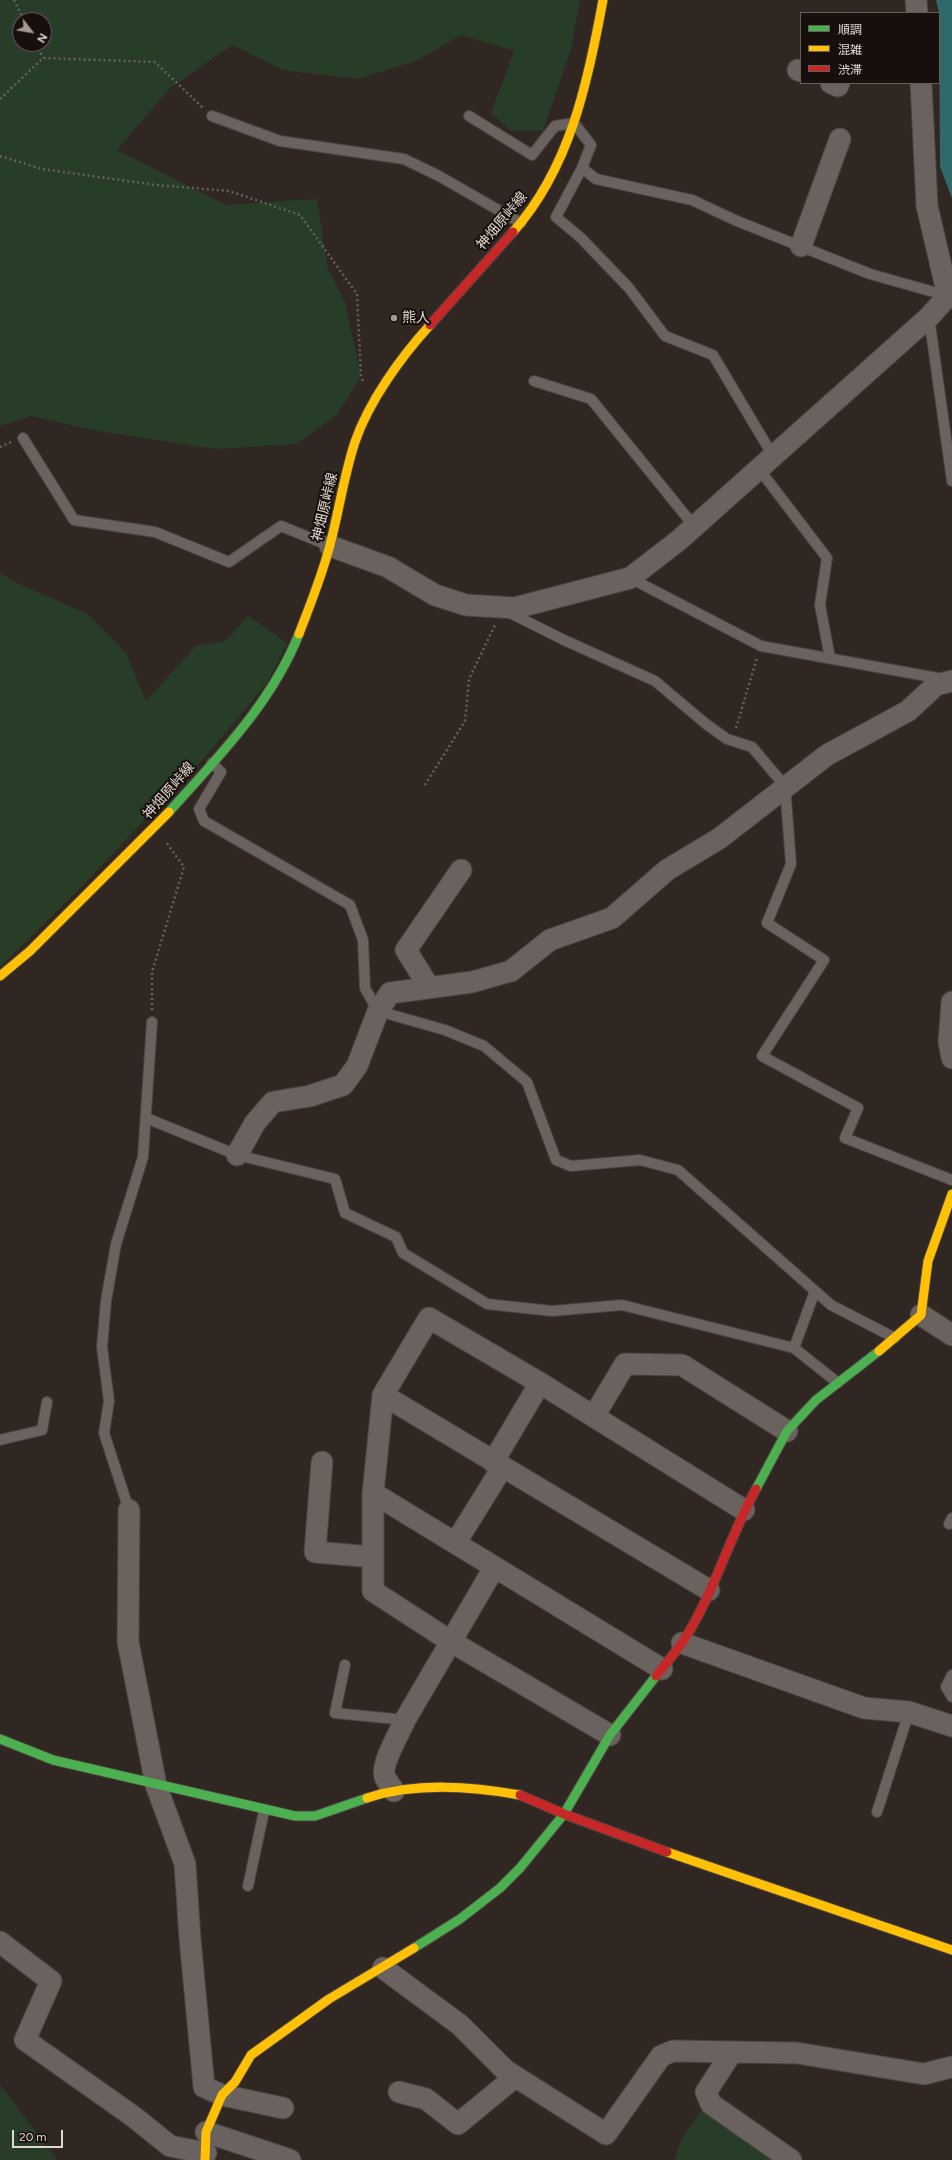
<!DOCTYPE html>
<html>
<head>
<meta charset="utf-8">
<style>
  body { margin:0 }
  #map { position:relative; width:952px; height:2160px; overflow:hidden; background:#302723; font-family:Figtree,"Noto Sans JP",sans-serif }
  canvas { display:block }
  .legend { position:absolute; left:800px; top:12px; width:140px; height:72px; box-sizing:border-box; background:#170f0c; border:1px solid #685f5b; margin:0; padding:5px 7px; list-style:none; font-size:12px; color:#e2d6d1 }
  .legend li { display:flex; align-items:center; gap:8px; height:20px }
  .legend b { width:20px; border:1px solid #685f5b }
  .north { position:absolute; left:12px; top:12px; width:40px; height:40px; box-sizing:border-box; background:#170f0c; border:1px solid #685f5b; border-radius:50%; rotate:121deg; font-size:11px; font-weight:700; line-height:16px; text-align:center; color:#e2d6d1 }
  .north::after { content:''; display:block; margin:auto; width:14px; height:18px; background:#a49994; clip-path:polygon(50% 0,100% 100%,50% 72%,0 100%) }
  .scale { position:absolute; left:12px; top:2130px; width:51px; height:18px; box-sizing:border-box; border:2px solid #e2d6d1; border-top:0; padding-left:5px; font-size:12px; line-height:14px; white-space:nowrap; color:#e2d6d1; -webkit-text-stroke:3px #170f0c; paint-order:stroke }
</style>
</head>
<body>
<div id="map">
<canvas width="952" height="2160"></canvas>
<ul class="legend">
<li><b style="height:5px;background:#4caf50"></b>順調</li>
<li><b style="height:5px;background:#ffc107"></b>混雑</li>
<li><b style="height:5px;background:#c62828"></b>渋滞</li>
</ul>
<div class="north">N</div>
<div class="scale">20 m</div>
</div>
<script>
const ctx = document.querySelector('canvas').getContext('2d');
ctx.lineJoin = 'round';
function fillPath(path, color) {
  ctx.fillStyle = color;
  ctx.fill(path, 'evenodd');
}
function stroke(path, color, width, dash) {
  ctx.strokeStyle = color;
  ctx.lineWidth = width;
  ctx.lineCap = dash ? 'butt' : 'round';
  ctx.setLineDash(dash || []);
  ctx.stroke(path);
}
function write(font, color, halo, rows, align = 'center') {
  ctx.font = font + ' Figtree,"Noto Sans JP",sans-serif';
  ctx.lineWidth = 4;
  ctx.setLineDash([]);
  ctx.textBaseline = 'middle';
  ctx.strokeStyle = halo;
  ctx.fillStyle = color;
  for (const [text, x, y, turn = 0] of rows) {
    ctx.save();
    ctx.translate(x, y);
    ctx.rotate((+turn || 0) * Math.PI / 180);
    ctx.textAlign = isNaN(turn) ? turn : align;
    if (halo) ctx.strokeText(text, 0, 0);
    ctx.fillText(text, 0, 0);
    ctx.restore();
  }
}
fillPath(new Path2D(`
  M0,0H580L571,49L543,131H511L491,113L514,51L461,35L416,61L358,79L283,70L232,45L170,88L117,150L226,205L317,199L328,269L345,302L361,376L337,415L296,444L217,449L98,431L31,416L0,426ZM20,20H44V44H20Z
  M0,573L19,584L87,614L126,653L146,701L196,646L225,641L248,616L287,643L267,683L205,757L81,887L0,967Z
  M0,2085L57,2160H0Z
  M703,2109L774,2160H675L682,2137Z`), '#283d28');
fillPath(new Path2D(`
  M936,0H952V198L940,167L939,13Z`), '#30696a');
const lane = new Path2D(`
  M212,116L280,141L404,159L439,176L521,223
  M469,116L532,155L555,126L574,123L591,145L582,168L596,179L692,200L737,221L870,274L948,296
  M582,168L556,217L581,238L629,288L665,336L713,355L773,456
  M929,317L952,481
  M534,381L591,399L694,526
  M23,438L74,520L155,532L229,562L281,526L330,546
  M759,469L827,558L820,605L830,658
  M630,578L761,646L943,679
  M508,612L564,640L655,681L706,724L727,739L752,747L785,786L791,864L767,923L824,960L762,1056L858,1108L845,1138L952,1180
  M212,763L221,772L199,809L204,821L350,905L363,940L365,988L378,1011L445,1030L484,1046L527,1082L556,1160L571,1166L640,1160L678,1170L831,1305L895,1338
  M146,1118L237,1155L335,1179L345,1213L396,1237L403,1253L487,1304L552,1311L622,1305L794,1348L838,1383
  M794,1348L815,1291
  M0,1440L42,1430L47,1402
  M129,1510L104,1433L109,1401L102,1347L106,1301L116,1244L143,1157L152,1022
  M949,1524L952,1518
  M345,1665L335,1713L405,1720
  M952,1675L946,1687L952,1697
  M877,1812L909,1712
  M248,1886L264,1811`);
const street = new Path2D(`
  M916,0L917,13
  M798,70L801,71
  M831,83L838,86L839,83
  M921,83L927,206L948,296
  M801,246L840,139
  M330,546L388,567L435,595L466,605L515,608L630,578L678,541L929,317L948,296H952
  M429,987L406,950L461,870
  M952,1002L949,1042L952,1058
  M237,1155L255,1123L273,1102L310,1096L343,1085L357,1066L378,1011L390,993L472,982L511,971L550,940L612,918L667,870L720,838L827,755L908,711L936,685L952,681
  M921,1315L952,1335
  M383,1395L709,1590
  M594,1416L625,1364L682,1365L787,1431
  M322,1462L315,1552L373,1557
  M493,1462L540,1383
  M373,1493L662,1669
  M129,1510L128,1642L156,1785L185,1864L190,1939L204,2087L222,2095L283,2108
  M456,1542L502,1468
  M682,1643L864,1708L909,1712L952,1726
  M610,1735L450,1641L373,1591V1493L383,1395L429,1318L540,1383L744,1510
  M394,1791C391,1786 387,1782 385,1777C380,1765 400,1732 405,1720L494,1568
  M0,1942L51,1981L25,2040L134,2117L170,2146L206,2153
  M383,1968L460,2025L505,2070L606,2134L661,2056L673,2051L797,2053L924,2074L952,2067
  M732,2052L706,2092L711,2104L791,2160
  M399,2092L426,2099L458,2124L515,2077
  M206,2132L290,2160`);
const fast = new Path2D(`
  M169,812C218,757 271,704 299,634
  M756,1489L787,1431L816,1400L879,1351
  M0,1739L53,1760L295,1816H315L367,1798
  M414,1948L460,1919L500,1888L520,1868L564,1814L610,1735L656,1676`);
const slow = new Path2D(`
  M513,232C570,168 588,82 603,0
  M299,634C310,605 322,576 330,545C339,511 344,475 355,442C369,401 401,357 430,325
  M0,976L30,951L169,812
  M879,1351L921,1315L928,1261L952,1194
  M367,1798C416,1782 470,1786 520,1795
  M667,1852L952,1950
  M205,2160L206,2132L222,2095L235,2082L251,2055L329,1999L414,1948`);
const jam = new Path2D(`
  M430,325L513,232
  M656,1676C665,1665 674,1654 682,1643C713,1596 729,1538 756,1489
  M520,1795L564,1814L667,1852`);
stroke(lane, '#4c4340', 12);
stroke(street, '#4c4340', 23);
stroke(fast, '#4c4340', 11);
stroke(slow, '#4c4340', 11);
stroke(jam, '#4c4340', 11);
stroke(new Path2D(`
  M14,0L24,20
  M36,44L43,58
  M0,99L43,58L155,62L203,108
  M0,156L42,169L156,185L229,191L300,215L357,294L361,376L363,382
  M0,447L11,442
  M736,728L757,658
  M425,785L465,721L469,679L495,625
  M152,1010V972L184,867L166,842`), '#67605d', 2.5, [2, 3]);
stroke(lane, '#69625e', 10);
stroke(street, '#69625e', 21);
stroke(fast, '#4caf50', 9);
stroke(slow, '#ffc107', 9);
stroke(jam, '#c62828', 9);
for (const [x, y, r, color] of [
  [394,318,4,"#a49994"]
]) {
  const dot = new Path2D();
  dot.arc(x, y, r, 0, 2 * Math.PI);
  ctx.fillStyle = color;
  ctx.fill(dot);
  stroke(dot, '#170f0c', 1.5);
}
write('14px', '#e2d6d1', '#170f0c', [
  ["神畑原峠線",502,221,-50],
  ["神畑原峠線",325,507,-77],
  ["神畑原峠線",169,791,-49]
]);
write('14px', '#e2d6d1', '#170f0c', [
  ["熊人",402,318]
], 'left');
</script>
</body>
</html>
